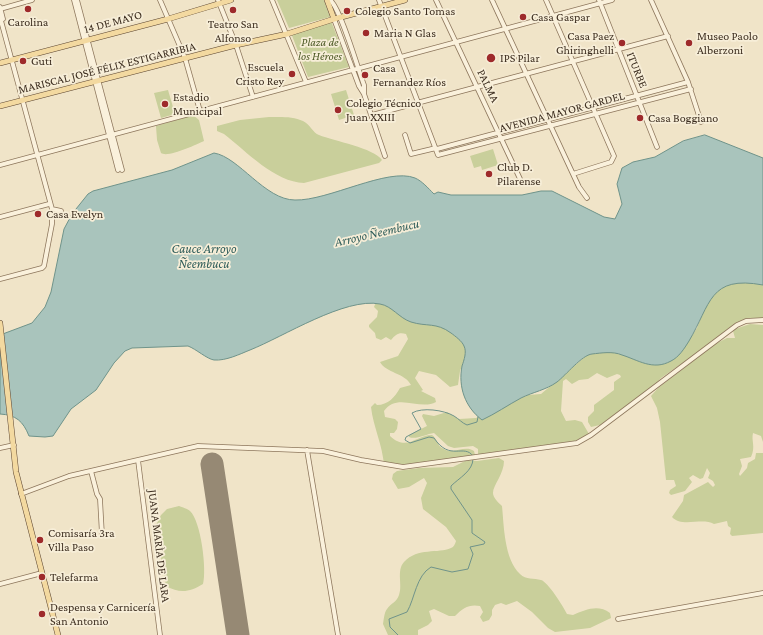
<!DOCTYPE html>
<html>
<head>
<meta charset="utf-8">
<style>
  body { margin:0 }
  canvas { display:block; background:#f0e4c8 }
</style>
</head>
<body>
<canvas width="763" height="635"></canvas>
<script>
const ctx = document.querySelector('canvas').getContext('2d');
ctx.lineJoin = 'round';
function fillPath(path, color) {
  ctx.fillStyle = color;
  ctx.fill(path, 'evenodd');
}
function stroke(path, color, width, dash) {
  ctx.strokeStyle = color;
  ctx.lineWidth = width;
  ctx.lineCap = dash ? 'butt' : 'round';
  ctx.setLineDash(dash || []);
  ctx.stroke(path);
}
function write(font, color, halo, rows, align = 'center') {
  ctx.font = font + ' "Crimson Pro",serif';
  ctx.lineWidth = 3.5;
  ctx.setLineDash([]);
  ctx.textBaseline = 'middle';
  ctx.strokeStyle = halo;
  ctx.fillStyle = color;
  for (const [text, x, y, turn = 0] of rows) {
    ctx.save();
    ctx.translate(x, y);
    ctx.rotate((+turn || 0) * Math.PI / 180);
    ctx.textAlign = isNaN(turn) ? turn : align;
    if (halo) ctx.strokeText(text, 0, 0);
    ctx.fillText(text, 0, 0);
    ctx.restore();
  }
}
fillPath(new Path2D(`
  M277,0H324L330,17L289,28Z
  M331,21L349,67L308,77L291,33Z
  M168,90L175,114L161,118L154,93Z
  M346,90L354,115L339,120L331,94Z
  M193,115L199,120L204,141C195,145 168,158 161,153L157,140L156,126Z
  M269,117C280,117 293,116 303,121C310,124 313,133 319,135C334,141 374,148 382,160L379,163L304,183C275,182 247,152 224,134L217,131V126L240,120Z
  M493,149L498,165L482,170L481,166L474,168L470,156Z
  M763,281V318L746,319L661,378L655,385L600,425L591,427L588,422V417L594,411V405L614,390V382L621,377L620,375L617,374L607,378L597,373L588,379L579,380L572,384L566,379L563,381L561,411L566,421L575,420L582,422L589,434L575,441L478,455V449L473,446L454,448L448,446L434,433C426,434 416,440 409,437V435L427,426L422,416L423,414L434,416L447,412L459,419L476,418L493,409L528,395L541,394L586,356L594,353L691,337L697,328L712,285Z
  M376,302L438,320L467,345L464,361L460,371L458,385L450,387L436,375L419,371L415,378L423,390L421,391L435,398L436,402C420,411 397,392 384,411L385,417L395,419L398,422L397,429L394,433H390V436C407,452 416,435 432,435C437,438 437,445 442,448C453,456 464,444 474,451L475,455L395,467L384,466C383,446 373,426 371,407L375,403L377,405C388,405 395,397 400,388L411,385C405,373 386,373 380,362L398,356L408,339L406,334C399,332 396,334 391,340L386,337L381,340L376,338L375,333L369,327V325L377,317L378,311L374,307Z
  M750,324L763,325V442L761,436L753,433C751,441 756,446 751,457L740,459L742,466L739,474L740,476L747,468L748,463L755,459L756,453H763V533L732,536L730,534L731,528L728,526L727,521L714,524C702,517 682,528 672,517L683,501L684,495L708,482L713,487L715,485L713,481L708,478L710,473L707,468L703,478L700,479L693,475L689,478L692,482L685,491L671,495L669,493L670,490L676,486L674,480H666L660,422L657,408L651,396L658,388L715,344L727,338H735L733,331L735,329Z
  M499,458L504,461C504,474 493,485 493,493C493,498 499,503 502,506C504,525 504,559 520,574C526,580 534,578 541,580C548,582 563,606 567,614L573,615C585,610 598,604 610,613L611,618L590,628L555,632L548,628L532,612L517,601L506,605L501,603L495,605L492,610V615L489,620L483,622L480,617L483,612L480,606C469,604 463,608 455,616H449L434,609L429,611L432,621L428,625L418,630V635H388L383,624C384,619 384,613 387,609C391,603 397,602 399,595C403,585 396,571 404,562C418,547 438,554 451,548C454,547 455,544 456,541L446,527L423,509L421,498L427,483L424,478L409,487L398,489L392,479L393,474L397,471L419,468L453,467L467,460L477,461Z
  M179,506C182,507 188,509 190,511C201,521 207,570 203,584C190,592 180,594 166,586L155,527L161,515L167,509Z`), '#c9cf9b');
const water = new Path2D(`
  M705,135L763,158V285C709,275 711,304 689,341C684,349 679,357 671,361C653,371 638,360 622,355C613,351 601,353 592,354C582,355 566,375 557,382C546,390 533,392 521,398C508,405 495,414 482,420C465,407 458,387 462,366C464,360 467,352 464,346C462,341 455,336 451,333C436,322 427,327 411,322C399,318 392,306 380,304C345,297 283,337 250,350C240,354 226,361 214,360C207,359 196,349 188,346L132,348L125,351L114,363L96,390L71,409L53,436L45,437L29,436C23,421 16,415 0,414V335L32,323L45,307L51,292L64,229L72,214L88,194L93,191L172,170L214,153C239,157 265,200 295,200C328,201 388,167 415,178C422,181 428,188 434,194L438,192L451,195H522L541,191H552L604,217L615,219L622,204L617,184L622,168L633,162L655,157L683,141Z`);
fillPath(water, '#a9c4bc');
stroke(water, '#6f938a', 1);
stroke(new Path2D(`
  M473,456C464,443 450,462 434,438L429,437L410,443L405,440L406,437L421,429L412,413C422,407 444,410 454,416C459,419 462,423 467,425L477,422L478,417
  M398,635L390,627L389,619L407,612C415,598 416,576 431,567L452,572L468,569L473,554L470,547L484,544L485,542L472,533V520L451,489V486C459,478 473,471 473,459`), '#6f938a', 1);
stroke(new Path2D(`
  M212,464L238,635`), '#968974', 23);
const minor = new Path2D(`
  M74,0L118,170
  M77,0L122,170
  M160,0L185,58L200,111
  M218,0L236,45L253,97
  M272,0L306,82
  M330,0C340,7 358,69 364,85V94
  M379,0L438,155L691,89
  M436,0L521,181
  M492,0L579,187L587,198
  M546,0L614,156L611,162L573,174
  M599,0L657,147
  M651,0L688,82L701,122
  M0,7L3,19
  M0,9L32,0
  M0,17L52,209V224L44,266L42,268L0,279
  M334,19L359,86L364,94L385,156
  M372,115L668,36
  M405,135L411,154L436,148
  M437,149L688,82
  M0,165L612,0
  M52,209L61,211
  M0,217L49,204
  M0,448L14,445
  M307,450L338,635
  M138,460L160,635
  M91,471L97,494L100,499L102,535
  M21,494L69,476L198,446L323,451L361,460L403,467L577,443L591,435L737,325L746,321L763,320
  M0,584L42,573
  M618,619L763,593`);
const major = new Path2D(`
  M327,0L334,19
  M0,63L168,19L231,0
  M0,106L236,45L287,34L334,19L405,0
  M0,323L16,472L58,635`);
stroke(minor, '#8d765c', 5.5);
stroke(major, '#5b4430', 6);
stroke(minor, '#faf1dc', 4);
stroke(major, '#f3d9a0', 5);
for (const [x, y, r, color] of [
  [28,9,4,"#9e2a2b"],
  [233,10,4,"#9e2a2b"],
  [347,11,4,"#9e2a2b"],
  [523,17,4,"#9e2a2b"],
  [366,33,4,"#9e2a2b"],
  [622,43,4,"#9e2a2b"],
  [689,43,4,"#9e2a2b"],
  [491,58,5,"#9e2a2b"],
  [23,61,4,"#9e2a2b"],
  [292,74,4,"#9e2a2b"],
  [365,75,4,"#9e2a2b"],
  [165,104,4,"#9e2a2b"],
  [338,110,4,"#9e2a2b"],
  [640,118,4,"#9e2a2b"],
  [489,174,4,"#9e2a2b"],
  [38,214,4,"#9e2a2b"],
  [40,540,4,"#9e2a2b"],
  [42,577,4,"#9e2a2b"],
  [42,614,4,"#9e2a2b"]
]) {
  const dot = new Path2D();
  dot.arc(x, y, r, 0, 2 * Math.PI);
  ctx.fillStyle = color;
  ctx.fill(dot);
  stroke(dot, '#f7eed8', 1.5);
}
write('12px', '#3d2e20', '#f7eed8', [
  ["Colegio Santo Tomas",355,11],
  ["Casa Gaspar",531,17],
  ["Carolina",28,22,"center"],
  ["Teatro San",233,24,"center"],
  ["Alfonso",233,38,"center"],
  ["Maria N Glas",374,33],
  ["Casa Paez",614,36,"right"],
  ["Ghiringhelli",614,50,"right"],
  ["Museo Paolo",697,36],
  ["Alberzoni",697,50],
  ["IPS Pilar",500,58],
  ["Guti",31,61],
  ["Escuela",284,67,"right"],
  ["Cristo Rey",284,81,"right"],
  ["Casa",373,68],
  ["Fernandez Ríos",373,82],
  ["Estadio",173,97],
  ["Municipal",173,111],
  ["Colegio Técnico",346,103],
  ["Juan XXIII",346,117],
  ["Casa Boggiano",648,118],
  ["Club D.",497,167],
  ["Pilarense",497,181],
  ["Casa Evelyn",46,214],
  ["Comisaría 3ra",48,533],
  ["Villa Paso",48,547],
  ["Telefarma",50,577],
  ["Despensa y Carnicería",50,607],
  ["San Antonio",50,621]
], 'left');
write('12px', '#3d2e20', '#f7eed8', [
  ["14 DE MAYO",113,22,-15],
  ["MARISCAL JOSÉ FÉLIX ESTIGARRIBIA",107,68,-14],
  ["ITURBE",637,70,68],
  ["PALMA",488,86,64],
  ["AVENIDA MAYOR GARDEL",562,112,-15],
  ["JUANA MARÌA DE LARA",159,546,83]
]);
write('italic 12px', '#4d5a26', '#f7eed8', [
  ["Plaza de",320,42],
  ["los Héroes",320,56]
]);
write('italic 13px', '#2f5d5a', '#f7eed8', [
  ["Arroyo Ñeembucu",377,233,-13],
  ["Cauce Arroyo",204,249],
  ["Ñeembucu",204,264]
]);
</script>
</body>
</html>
